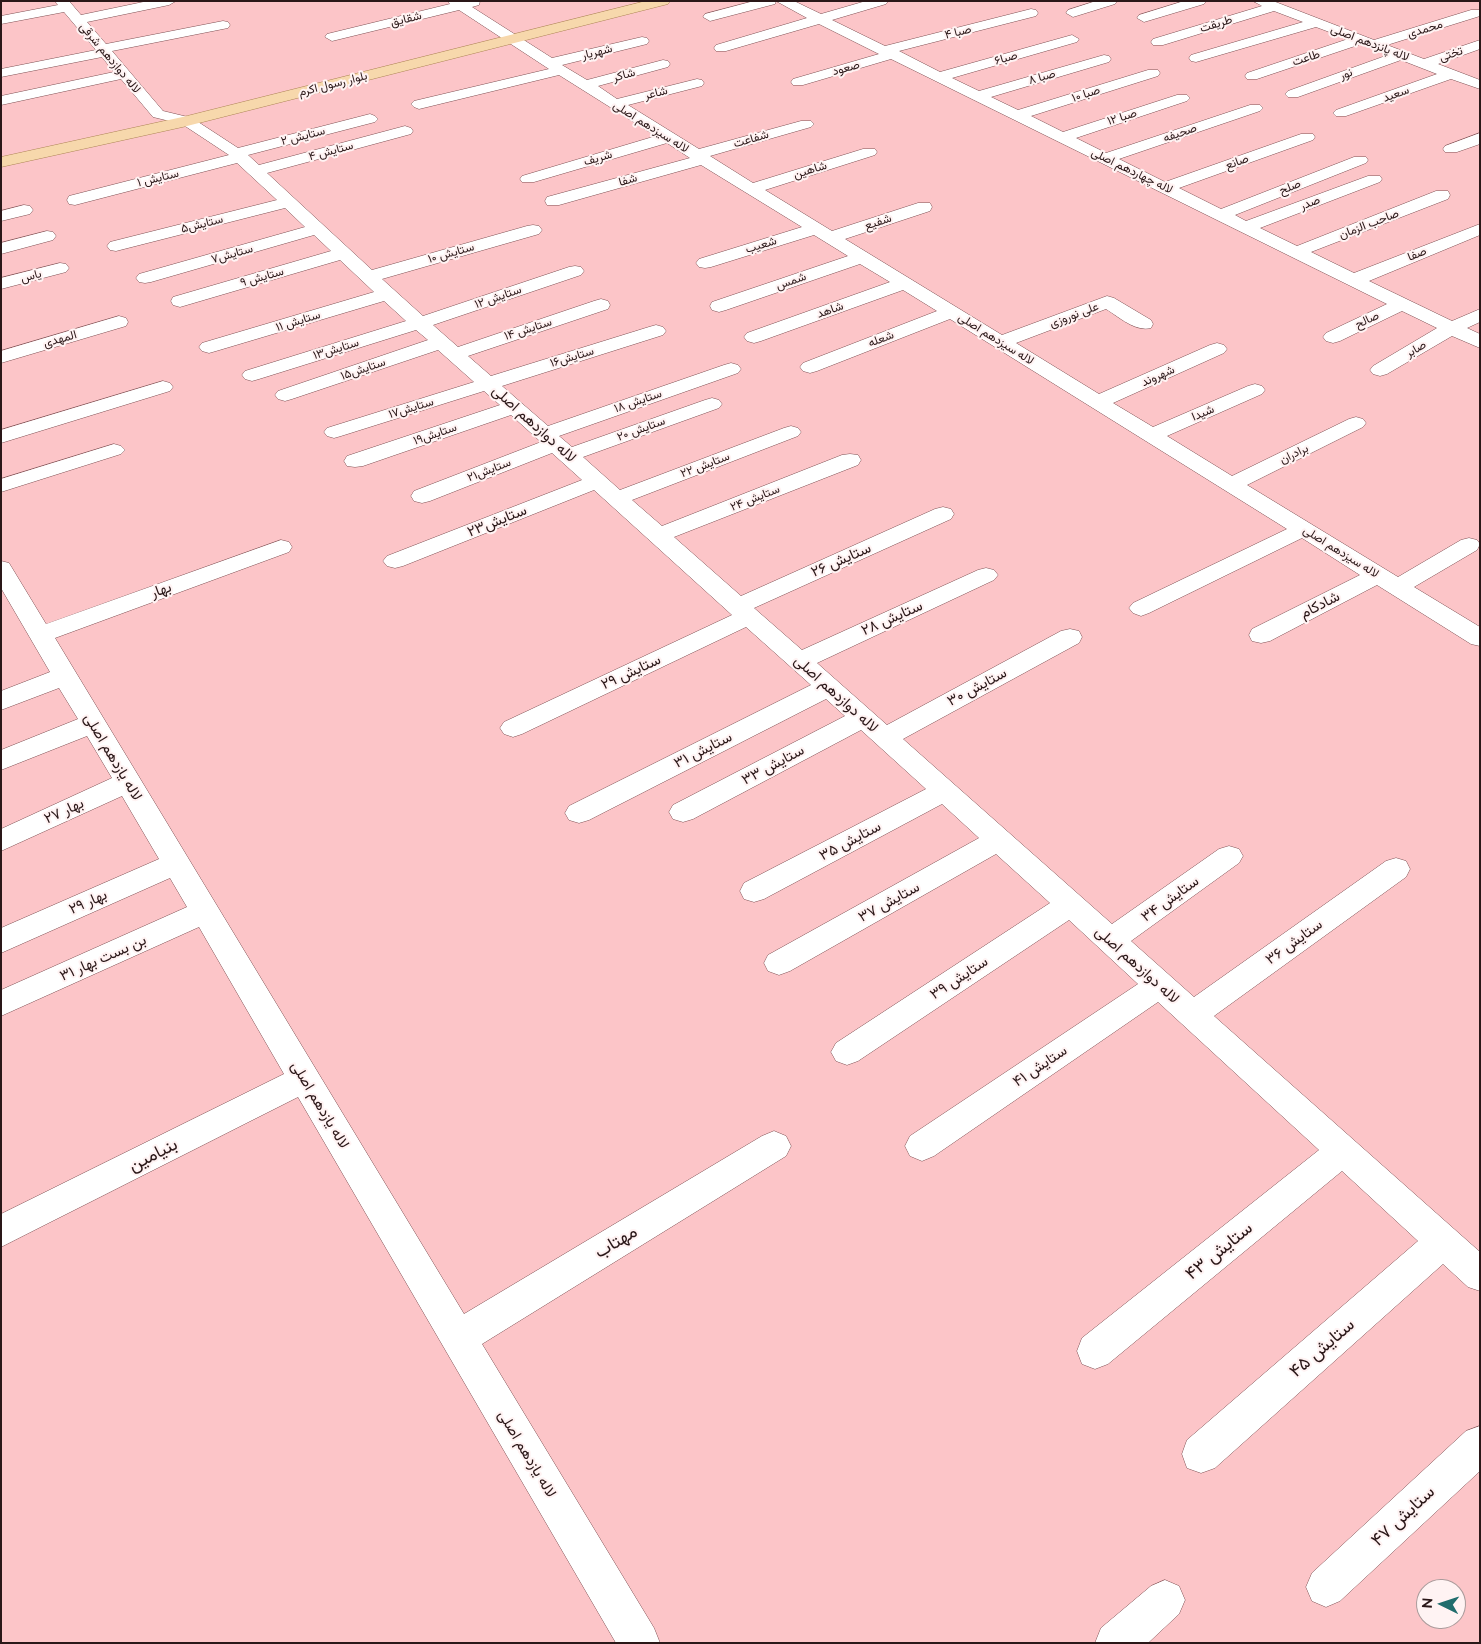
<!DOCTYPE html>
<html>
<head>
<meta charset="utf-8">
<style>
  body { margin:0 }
  #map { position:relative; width:1481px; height:1644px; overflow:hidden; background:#fcc5c8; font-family:Raleway,sans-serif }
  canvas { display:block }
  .frame { position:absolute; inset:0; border:2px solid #2a1718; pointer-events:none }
  .north { position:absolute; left:1416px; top:1579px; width:50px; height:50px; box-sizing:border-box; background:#fff3f3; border:1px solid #aa9b9b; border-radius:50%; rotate:274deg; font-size:14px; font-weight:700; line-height:20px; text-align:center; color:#2a1718 }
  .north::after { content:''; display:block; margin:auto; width:18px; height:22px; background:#216d6d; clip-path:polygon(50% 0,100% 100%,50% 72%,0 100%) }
</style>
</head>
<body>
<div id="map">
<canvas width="1481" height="1644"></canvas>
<div class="frame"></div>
<div class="north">N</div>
</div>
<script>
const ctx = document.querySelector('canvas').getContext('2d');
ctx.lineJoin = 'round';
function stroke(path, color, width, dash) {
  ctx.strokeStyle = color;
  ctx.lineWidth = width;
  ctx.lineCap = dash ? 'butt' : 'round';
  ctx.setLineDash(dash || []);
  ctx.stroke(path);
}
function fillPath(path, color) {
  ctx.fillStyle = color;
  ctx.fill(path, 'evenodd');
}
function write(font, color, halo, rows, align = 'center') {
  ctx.font = font + ' Raleway,Vazirmatn,sans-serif';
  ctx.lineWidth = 4;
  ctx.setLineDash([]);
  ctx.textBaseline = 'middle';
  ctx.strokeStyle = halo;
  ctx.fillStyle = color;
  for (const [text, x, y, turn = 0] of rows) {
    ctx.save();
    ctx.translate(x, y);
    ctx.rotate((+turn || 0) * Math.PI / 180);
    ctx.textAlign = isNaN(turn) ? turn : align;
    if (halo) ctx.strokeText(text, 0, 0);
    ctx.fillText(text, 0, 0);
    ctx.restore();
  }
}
const minor = new Path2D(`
  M55,1H69L81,15L148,1H176L169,5L87,22L106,44L223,21L228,22L230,25L228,28L112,51L163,111L192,118L238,148L370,114L375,116L378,119L375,122L248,155L259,165L405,126L411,128L413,131L411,134L267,173L372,270L527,226L533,225L539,226L542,230L539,234L382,279L423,316L569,267L575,266L581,267L584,271L581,275L433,325L458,347L594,301L601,299L608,301L610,305L608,309L468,356L491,376L649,327L656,325L663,327L666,331L663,335L502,386L548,426L724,365L731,363L738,365L741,369L738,373L559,436L572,447L705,400L712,398L719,400L722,404L719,408L583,457L620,490L784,428L791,426L798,428L801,432L798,436L632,500L662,526L842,455L850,454L858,455L861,460L858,465L674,537L741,596L935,509L943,507L951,509L954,514L951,519L754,608L802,650L978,570L986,568L994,570L998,575L994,580L817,663L887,725L1061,631L1070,629L1079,631L1082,637L1079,643L903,739L1112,924L1219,849L1229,846L1239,849L1243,856L1239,863L1131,941L1194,997L1386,861L1396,858L1406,861L1410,869L1406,877L1214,1016L1480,1252V1291L1468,1287L1443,1264L1215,1468L1201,1473L1187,1468L1182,1454L1187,1440L1418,1241L1342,1171L1108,1364L1095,1369L1082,1364L1077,1351L1082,1338L1319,1150L1158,1002L934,1156L922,1161L910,1156L905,1146L910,1136L1138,984L1069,920L858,1061L847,1065L836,1061L831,1052L836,1043L1050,903L996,854L790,971L779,975L768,971L764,963L768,955L979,838L942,804L764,899L754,902L744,899L740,891L744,883L926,789L861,730L693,819L683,822L673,819L669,812L673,805L845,716L826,699L589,820L579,823L569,820L565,813L569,806L811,685L746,627L522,734L513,737L504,734L500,728L504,722L732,615L594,490L403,566L395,568L387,566L383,561L387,556L582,480L552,453L430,501L422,503L414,501L411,496L414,491L541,442L511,415L363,466L355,467L347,466L344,461L347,456L500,405L484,391L341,436L334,438L327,436L324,432L327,428L474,382L438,350L292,399L285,401L278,399L275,395L278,391L428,340L416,330L259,379L252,381L245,379L242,375L245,371L406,321L384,301L216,351L209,353L202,351L199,347L202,343L374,292L340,260L180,307L173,305L171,301L173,297L331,251L314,235L151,282L145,283L139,282L136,278L139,274L305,227L285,208L116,251L110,250L107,246L110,242L277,200L237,163L75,205L69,204L67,200L69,196L229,155L182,124L153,117L121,79L1,105V96L114,72L102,57L1,77V69L96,50L64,12L1,24V16L58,5Z
  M448,1H480L479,5L472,7L552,58L642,37L647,38L649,41L647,44L562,65L587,80L663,60L668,61L670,64L668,67L598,86L617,99L697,79L702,80L704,83L702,86L628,105L699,149L801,121H811L814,124L811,127L710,156L753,183L863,149H875L877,152L875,155L765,190L832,231L918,203H930L932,207L930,211L845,239L1002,335L1107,296L1114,298L1151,320L1153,324L1151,328C1135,332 1119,317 1106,309L1016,343L1099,394L1210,345L1217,343L1224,345L1227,349L1224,353L1113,403L1153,427L1248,386L1255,384L1262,386L1265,390L1262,394L1167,436L1232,476L1349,419L1356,417L1363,419L1366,423L1363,427L1247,485L1398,577L1461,540L1469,538L1477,540L1480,544L1477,550L1414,587L1480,627V646L1471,644L1377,585L1270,641L1261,643L1252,641L1249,635L1252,629L1360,575L1302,538L1149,613L1141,616L1133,613L1129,608L1133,603L1287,529L950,319L817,371L810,373L803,371L800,367L803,363L937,311L903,290L761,341L754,343L747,341L744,337L747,333L890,282L860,264L726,310L719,312L712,310L710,306L712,302L848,256L814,235L711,267L705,268L699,267L696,263L699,259L802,227L701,165L559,205H547L545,201L547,197L690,158L667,143L534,182H522L520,179L522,176L656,136L559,75L419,109L414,107L411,104L414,101L549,69L459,10L332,41L325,37L327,34L450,4Z
  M754,1H794L821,14L866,1H888L886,4L832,20L885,46L1031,9L1036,10L1038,13L1036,16L899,51L940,72L1072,35L1079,39L1077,42L952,78L979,91L1104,55L1109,56L1111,59L1109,62L991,97L1018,110L1148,70H1158L1160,73L1158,76L1031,116L1063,132L1177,95H1187L1190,98L1187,101L1076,138L1106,153L1250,105H1260L1263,108L1260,111L1119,159L1165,182L1301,134H1313L1315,137L1313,140L1179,188L1221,209L1354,157H1366L1368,160L1366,163L1235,215L1246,221L1368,176H1380L1382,179L1380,182L1260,228L1297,246L1436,191H1448L1450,195L1448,199L1311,252L1354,273L1480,224V235L1369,281L1452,321L1480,309V322L1467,328L1480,334V348L1452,336L1387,374L1380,376L1373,374L1370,370L1373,366L1437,328L1402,311L1340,341L1333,343L1326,341L1323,337L1326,333L1387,304L891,59L803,85H793L791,82L793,79L879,54L819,24L726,51H716L714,48L716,45L807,18L776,1L775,4L710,21L703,17L705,14Z
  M1096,1H1117L1115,4L1073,17L1066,13L1068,10Z
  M1184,1H1206L1204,4L1144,22L1137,18L1139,15Z
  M1253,1H1273L1374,40L1471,10H1480V16L1387,45L1424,59L1480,40V49L1438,64L1480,80V89L1451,79L1346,116H1336L1333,113L1336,110L1437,74L1401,60L1298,97H1288L1285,94L1288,91L1388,55L1361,44L1257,79H1247L1245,76L1247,73L1348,39L1316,27L1196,62L1191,61L1189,58L1191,55L1303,22L1274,11L1163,45H1153L1151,42L1153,39L1262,6Z
  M1480,133V144L1457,152H1445L1443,149L1445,146Z
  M24,205L30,206L33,210L30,214L1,221V211Z
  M47,231L53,232L56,236L53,240L1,254V243Z
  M60,263L66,264L69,268L66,272L1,289V278Z
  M119,316L126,318L128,322L126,326L1,363V351Z
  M163,381L170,383L173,387L170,391L1,443V430Z
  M114,444L121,446L125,450L121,454L1,492V479Z
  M281,540L289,542L292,547L289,552L55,638L464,1314L762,1136L774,1131L786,1136L791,1146L786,1156L482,1344L654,1628L660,1643H616L298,1097L1,1247V1214L284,1074L199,927L1,1016V990L187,907L170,878L1,953V928L159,859L122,796L1,851V829L112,778L87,736L1,770V750L78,719L59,688L1,710V691L50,672L1,588V561L9,563L46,624Z
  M1480,1426V1471L1340,1601L1326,1607L1312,1601L1306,1587L1312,1573L1466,1431Z
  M1165,1580L1179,1586L1185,1600L1179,1614L1148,1643H1095L1101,1628L1151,1586Z`);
const major = new Path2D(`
  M646,1H670L668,4L187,126L1,167V157L187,116Z`);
stroke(minor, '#7e5053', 1);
stroke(major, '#ac8454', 1);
fillPath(minor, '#fff');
fillPath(major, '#f7d8ac');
write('12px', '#2a1718', '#fff3f3', [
  ["شقایق",406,19,-14],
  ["طریقت",1216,24,-17],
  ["محمدی",1425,29,-17],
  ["صبا ۴",958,32,-14],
  ["لاله پانزدهم اصلی",1370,43,21],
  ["شهریار",597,52,-14],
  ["تختی",1451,54,-19],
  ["لاله دوازدهم شرقی",110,58,50],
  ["صبا۶",1006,58,-16],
  ["طاعت",1306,58,-18],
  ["صعود",846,68,-16],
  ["نور",1346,74,-20],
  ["شاکر",624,75,-15],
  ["صبا ۸",1042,77,-16],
  ["بلوار رسول اکرم",333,84,-14],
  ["شاعر",656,93,-14],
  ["صبا ۱۰",1086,94,-18],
  ["سعید",1396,94,-20],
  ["صبا ۱۲",1122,117,-18],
  ["لاله سیزدهم اصلی",651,127,32],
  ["صحیفه",1180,133,-19],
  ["ستایش ۲",303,136,-14],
  ["شفاعت",751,139,-16],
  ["ستایش ۴",331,151,-15],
  ["شریف",598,158,-16],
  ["صانع",1237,162,-20],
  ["شاهین",810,170,-17],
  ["لاله چهاردهم اصلی",1132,171,26],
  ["ستایش ۱",158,178,-14],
  ["شفا",628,180,-16],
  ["صلح",1290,187,-22],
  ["صدر",1310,203,-21],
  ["شفیع",878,222,-18],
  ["ستایش۵",202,224,-14],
  ["صاحب الزمان",1369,224,-21],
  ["شعیب",761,245,-17],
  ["ستایش ۱۰",451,253,-16],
  ["ستایش۷",232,254,-16],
  ["صفا",1417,254,-22],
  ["یاس",31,276,-15],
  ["ستایش ۹",262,277,-16],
  ["شمس",791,281,-19],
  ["ستایش ۱۲",498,297,-19],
  ["شاهد",830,310,-20],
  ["علی نوروزی",1074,315,-21],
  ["صالح",1367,320,-25],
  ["ستایش ۱۱",298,321,-17],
  ["ستایش ۱۴",528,329,-18],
  ["المهدی",60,339,-16],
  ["شعله",881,339,-21],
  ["لاله سیزدهم اصلی",996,339,32],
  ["ستایش۱۳",336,349,-17],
  ["صابر",1416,349,-30],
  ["ستایش۱۶",572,357,-17],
  ["ستایش۱۵",363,369,-19],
  ["شهروند",1158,376,-24],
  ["ستایش ۱۸",638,401,-19],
  ["ستایش۱۷",411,408,-17],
  ["شیدا",1203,413,-23],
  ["ستایش ۲۰",641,429,-20],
  ["ستایش۱۹",435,434,-19],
  ["برادران",1294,454,-26],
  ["ستایش ۲۲",705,465,-21],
  ["ستایش۲۱",489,470,-21],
  ["ستایش ۲۴",755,498,-22],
  ["لاله سیزدهم اصلی",1341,552,32]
]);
write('15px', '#2a1718', '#fff3f3', [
  ["لاله دوازدهم اصلی",534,424,42],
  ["ستایش۲۳",497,521,-22],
  ["ستایش ۲۶",841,560,-24],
  ["بهار",161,590,-20],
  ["شادکام",1320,605,-27],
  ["ستایش ۲۸",892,618,-24],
  ["ستایش ۲۹",631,672,-25],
  ["ستایش ۳۰",977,687,-28],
  ["لاله دوازدهم اصلی",836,694,42],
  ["ستایش ۳۱",703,750,-27],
  ["لاله یازدهم اصلی",113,757,59],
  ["ستایش ۳۳",773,765,-28],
  ["بهار ۲۷",64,811,-25],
  ["ستایش ۳۵",850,841,-28],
  ["ستایش ۳۴",1170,899,-36],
  ["بهار ۲۹",88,902,-24],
  ["ستایش ۳۷",889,902,-29],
  ["ستایش ۳۶",1294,942,-36],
  ["بن بست بهار ٣١",103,958,-24],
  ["لاله دوازدهم اصلی",1137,965,42],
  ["ستایش ۳۹",959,978,-33],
  ["ستایش ۴۱",1040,1066,-34],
  ["لاله یازدهم اصلی",320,1105,59],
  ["لاله یازدهم اصلی",527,1454,59]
]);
write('18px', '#2a1718', '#fff3f3', [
  ["بنیامین",153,1155,-27],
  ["مهتاب",616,1242,-31],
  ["ستایش ۴۳",1219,1251,-39],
  ["ستایش ۴۵",1322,1348,-41],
  ["ستایش ۴۷",1403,1516,-43]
]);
</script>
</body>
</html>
